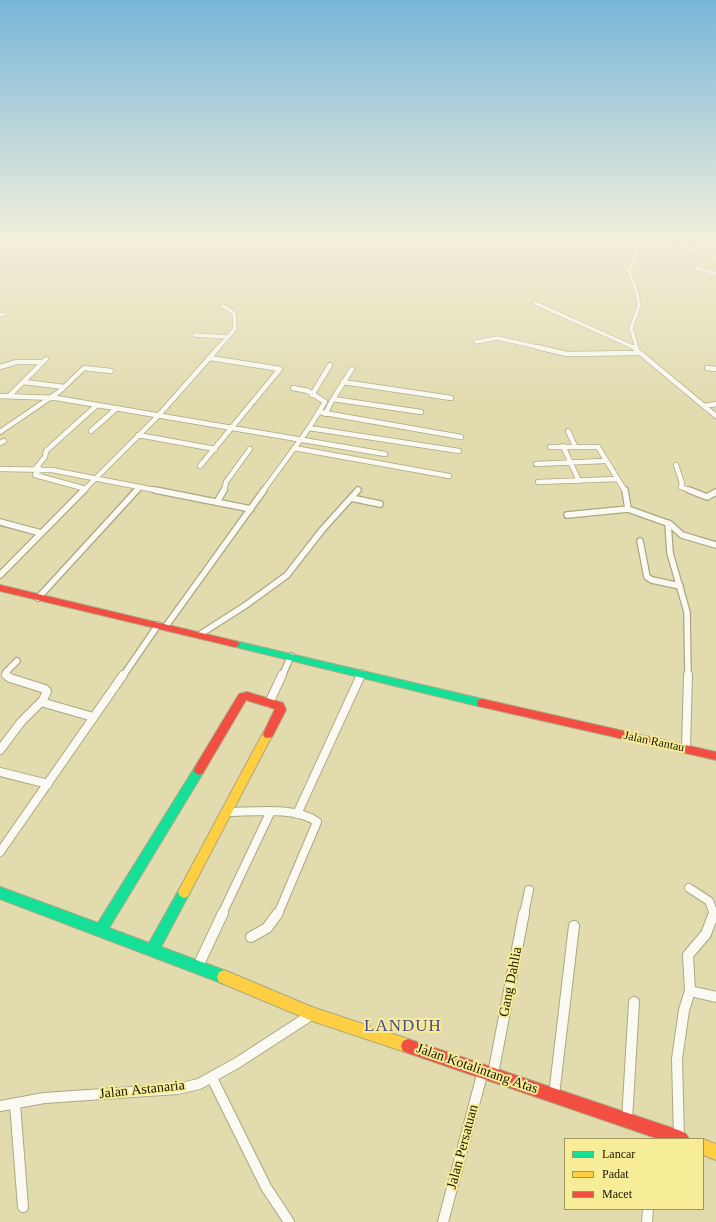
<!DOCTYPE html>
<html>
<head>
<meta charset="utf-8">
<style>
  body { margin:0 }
  #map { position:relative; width:716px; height:1222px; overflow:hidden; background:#e1dbae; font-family:"Times New Roman",serif }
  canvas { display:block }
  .legend { position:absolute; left:564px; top:1138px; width:140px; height:72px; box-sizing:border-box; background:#f7ec98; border:1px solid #9f975b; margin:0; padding:5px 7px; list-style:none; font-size:12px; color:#1b1700 }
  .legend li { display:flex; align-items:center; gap:8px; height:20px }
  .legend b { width:20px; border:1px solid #9f975b }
</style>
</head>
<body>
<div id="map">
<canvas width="716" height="1222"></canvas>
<ul class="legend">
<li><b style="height:5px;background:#16e098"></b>Lancar</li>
<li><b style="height:5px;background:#ffcf43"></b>Padat</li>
<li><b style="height:5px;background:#f24e42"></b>Macet</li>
</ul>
</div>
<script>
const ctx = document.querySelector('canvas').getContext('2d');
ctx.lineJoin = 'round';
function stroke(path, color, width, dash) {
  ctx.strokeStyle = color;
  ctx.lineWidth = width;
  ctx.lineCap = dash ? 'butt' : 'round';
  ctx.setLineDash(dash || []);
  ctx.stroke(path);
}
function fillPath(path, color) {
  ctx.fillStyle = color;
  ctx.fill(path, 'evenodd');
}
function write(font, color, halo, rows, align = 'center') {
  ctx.font = font + ' "Times New Roman",serif';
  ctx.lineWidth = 4;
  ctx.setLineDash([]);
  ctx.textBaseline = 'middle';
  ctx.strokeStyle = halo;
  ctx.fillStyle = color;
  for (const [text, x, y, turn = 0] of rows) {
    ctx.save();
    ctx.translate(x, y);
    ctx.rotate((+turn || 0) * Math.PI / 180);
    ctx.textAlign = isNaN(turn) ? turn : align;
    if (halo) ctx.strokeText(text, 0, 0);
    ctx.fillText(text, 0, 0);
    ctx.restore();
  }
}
const streetFar4 = new Path2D(`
  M660,239L716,257
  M697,268L716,274
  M535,303L635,348
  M0,315L3,314
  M194,335L228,337
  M476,342L497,338L542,348
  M218,348L235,329L234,313L223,306
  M637,348L631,328L639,306L637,293L629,271L640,243L667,237`);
const streetFar3 = new Path2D(`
  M537,347L567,354L638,353
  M633,347L716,416
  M636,347L637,350
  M0,367L17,362H42
  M707,368L716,369
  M24,382L64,387
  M343,382L451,398
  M10,395L46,359
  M312,395L330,365
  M0,396L56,398L385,454
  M333,399L352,369
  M704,406L716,404
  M319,412L461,437
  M325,414L333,399L421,412
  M309,428L459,451
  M91,431L117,408
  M568,431L575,446
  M0,432L60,391L84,368L111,371
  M138,435L215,449
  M0,443L4,441
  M563,446L579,481
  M550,447H598L625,491
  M294,448L449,476
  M536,464L604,461
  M676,465L682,483L681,487L692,491
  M200,466L280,369L210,358
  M0,469L52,470L160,491
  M35,469L45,457L46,451L97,405
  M40,469L35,475L86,489
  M538,482L617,479
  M83,491L158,416L219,347
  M136,491L140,487
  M224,491L226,482L250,449
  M263,491L309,428L325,402L308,391L293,388`);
const streetFar2 = new Path2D(`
  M155,490L251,509
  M625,490L628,509L670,524L682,535L716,545
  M689,490L707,497L716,492
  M351,498L380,504
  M217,502L224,490
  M567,515L628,509
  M0,522L41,533
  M668,523L670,553L687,612L688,676
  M640,541L647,577L652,580L680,586
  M0,575L84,490
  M38,598L137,490
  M166,626L264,490
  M199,635L246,605L287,575L322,530L358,490
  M7,676L6,672L17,661
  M123,676L158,625
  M282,676L291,656
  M361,676L362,673`);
const streetFar1 = new Path2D(`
  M6,675L10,678L45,689L47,691L42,702
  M269,703L282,675
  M686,749L688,675
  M0,750L21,722L41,702L93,717
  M0,772L48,784
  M226,812C252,812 296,806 317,822L278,914
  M297,814L361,675
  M0,852L123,675
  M689,888L709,901L714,914
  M222,914L270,813
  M524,914L529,890`);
const street = new Path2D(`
  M251,937L267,928L278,913
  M198,966L223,913
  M690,991L716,997
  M493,1074L524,913
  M212,1078L266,1187L289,1222
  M554,1095L574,926
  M15,1104L23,1207
  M0,1106L44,1098L177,1089L199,1084L237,1063L311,1015
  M627,1120L634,1002
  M679,1138L677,1059L684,1010L690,991L688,955L706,934L714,913
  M443,1222L483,1071
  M647,1222L648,1209`);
const fast = new Path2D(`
  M235,641L482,699L486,700L487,703L486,706L482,707L232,646L230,644L232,642Z
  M199,765L203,767L204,770L203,773L109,928L149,943L180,888L184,886L188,888L190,892L188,896L161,947L229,972L231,977L229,982L224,984L0,899V887L98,923L195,767Z`);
const slow = new Path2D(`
  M268,730L272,731L273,734L188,896L184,898L180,896L178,892L180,888L264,731Z
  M224,970L312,1007L408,1039L413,1041L415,1046L413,1051L408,1053L312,1021L219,982L217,977L219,972Z
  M703,1139L716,1144V1160L703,1155Z`);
const jam = new Path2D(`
  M0,585L235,641L238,642L240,644L238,646L235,647L0,591Z
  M247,692L283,703L286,710L272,737L268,738L264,737L263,734L275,709L246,700L203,773L199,775L195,773L194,770L195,767L239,694Z
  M482,699L716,752V760L478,706L477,703L478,700Z
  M408,1039L681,1131L686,1134L689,1139H659L408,1053L403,1051L401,1046L403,1041Z`);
stroke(streetFar4, '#aca783', 4.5);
stroke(streetFar3, '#aca783', 6);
stroke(streetFar2, '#aca783', 8);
stroke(streetFar1, '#aca783', 10);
stroke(street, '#aca783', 12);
stroke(fast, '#aca783', 2);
stroke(slow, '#aca783', 2);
stroke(jam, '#aca783', 2);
stroke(streetFar4, '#fafaf3', 3.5);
stroke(streetFar3, '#fafaf3', 4.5);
stroke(streetFar2, '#fafaf3', 5.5);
stroke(streetFar1, '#fafaf3', 8);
stroke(street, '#fafaf3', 10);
fillPath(fast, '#16e098');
fillPath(slow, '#ffcf43');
fillPath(jam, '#f24e42');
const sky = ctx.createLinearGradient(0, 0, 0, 408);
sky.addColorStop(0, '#77b6d9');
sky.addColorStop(0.58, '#f2efdb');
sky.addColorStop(1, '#f2efdb00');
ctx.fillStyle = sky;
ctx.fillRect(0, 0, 716, 408);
write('12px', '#1b1700', '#f7ec98', [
  ["Jalan Rantau",654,742,12]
]);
write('14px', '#1b1700', '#f7ec98', [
  ["Gang Dahlia",511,982,-79],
  ["Jalan Kotalintang Atas",477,1069,19],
  ["Jalan Astanaria",142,1090,-6],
  ["Jalan Persatuan",463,1147,-75]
]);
ctx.letterSpacing = '1px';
write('17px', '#4b4a88', '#f7ec98', [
  ["LANDUH",403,1027]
]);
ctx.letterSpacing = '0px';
</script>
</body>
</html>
